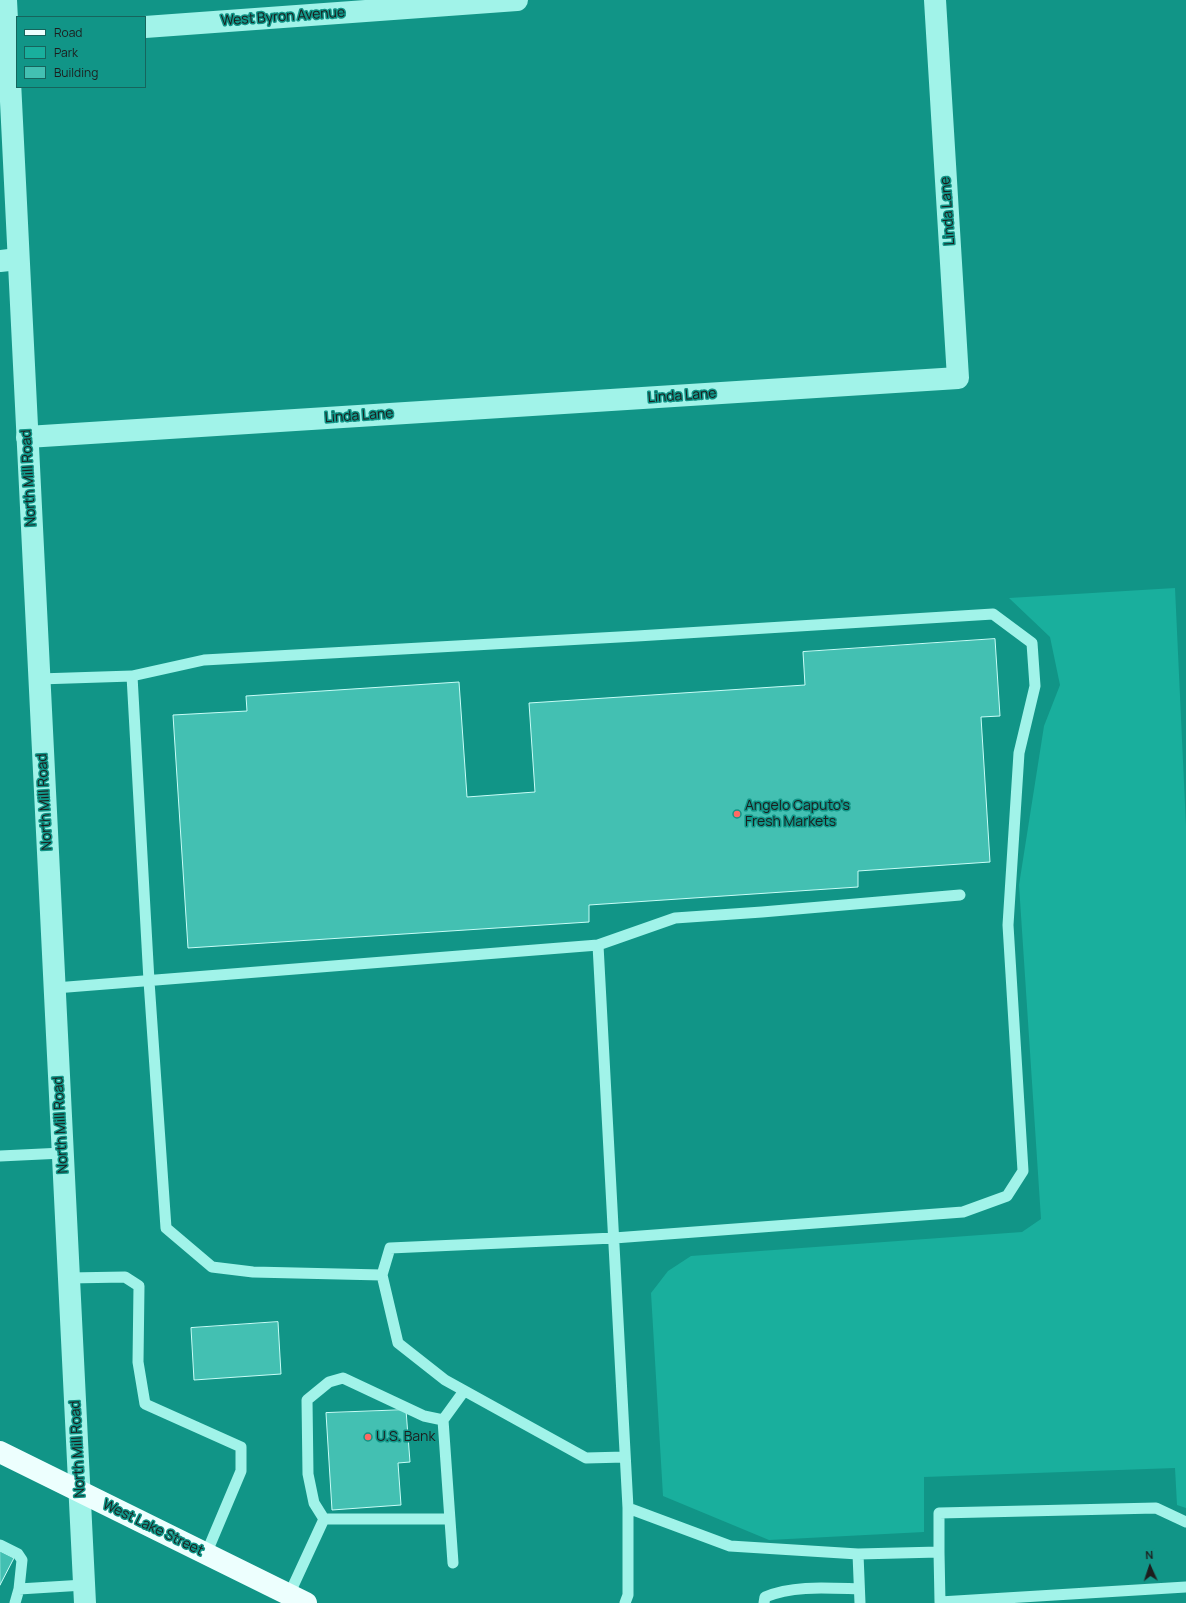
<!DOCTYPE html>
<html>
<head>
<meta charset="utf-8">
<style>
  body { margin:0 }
  #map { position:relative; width:1186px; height:1603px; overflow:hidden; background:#119587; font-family:Manrope,sans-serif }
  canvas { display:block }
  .legend { position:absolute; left:16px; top:16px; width:130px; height:72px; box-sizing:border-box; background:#119587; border:1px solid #16655d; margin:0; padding:5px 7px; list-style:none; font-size:12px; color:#1d1d1d }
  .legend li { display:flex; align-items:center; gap:8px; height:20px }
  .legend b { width:20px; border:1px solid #16655d }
  .north { position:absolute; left:1130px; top:1547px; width:40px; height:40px; -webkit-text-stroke:3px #119587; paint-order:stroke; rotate:357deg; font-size:11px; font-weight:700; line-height:16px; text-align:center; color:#1d1d1d }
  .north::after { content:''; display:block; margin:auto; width:14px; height:18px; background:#1d1d1d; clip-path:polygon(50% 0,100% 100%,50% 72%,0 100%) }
</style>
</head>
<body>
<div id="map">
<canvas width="1186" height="1603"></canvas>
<ul class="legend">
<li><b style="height:5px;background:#edfffe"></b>Road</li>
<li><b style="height:11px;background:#19af9d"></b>Park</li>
<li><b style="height:11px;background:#43c0b2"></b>Building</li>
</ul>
<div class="north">N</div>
</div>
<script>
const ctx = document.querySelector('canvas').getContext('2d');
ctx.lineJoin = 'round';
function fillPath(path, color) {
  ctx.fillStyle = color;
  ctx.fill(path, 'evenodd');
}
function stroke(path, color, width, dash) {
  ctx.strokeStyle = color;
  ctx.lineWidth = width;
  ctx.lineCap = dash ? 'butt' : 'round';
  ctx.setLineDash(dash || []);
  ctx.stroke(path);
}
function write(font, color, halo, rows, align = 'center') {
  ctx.font = font + ' Manrope,sans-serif';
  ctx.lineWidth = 3;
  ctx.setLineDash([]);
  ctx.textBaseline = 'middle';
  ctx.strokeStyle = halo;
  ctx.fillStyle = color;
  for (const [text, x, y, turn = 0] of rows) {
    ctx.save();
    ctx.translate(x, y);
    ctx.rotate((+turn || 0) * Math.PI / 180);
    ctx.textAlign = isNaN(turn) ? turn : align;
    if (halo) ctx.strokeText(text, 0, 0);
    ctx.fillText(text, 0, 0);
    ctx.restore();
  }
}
fillPath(new Path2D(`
  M1175,588L1186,826V1508L1177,1505L1175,1468L924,1477V1532L769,1540L663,1496L651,1293L668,1271L691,1256L1022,1232L1041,1219L1019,885L1044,726L1060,685L1050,637L1009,598Z`), '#19af9d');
const building = new Path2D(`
  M995,639L1000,716L981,717L990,862L858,871V887L589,905V922L188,948L173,715L247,711L246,696L459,682L467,797L535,792L529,703L805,685L803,652Z
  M278,1322L281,1374L194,1380L191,1328Z
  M406,1410L410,1462L398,1463L401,1505L332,1510L326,1413Z
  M0,1551L14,1558L0,1585Z`);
fillPath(building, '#43c0b2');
stroke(building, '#c8fdf7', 1);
stroke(new Path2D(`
  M39,679L132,676L149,981L166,1228L212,1267L253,1272L382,1275L390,1248L614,1238L963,1212L1007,1196L1023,1171L1008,925L1019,753L1035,686L1032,643L993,614L637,636L204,660L132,676
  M598,945L675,918L762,912L960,895
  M55,988L598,945L628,1508V1595L625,1603
  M0,1156L63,1153
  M382,1275L398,1343L445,1380L586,1458L625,1457
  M69,1278L125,1277L139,1286L138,1362L145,1404L241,1447V1471L206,1554
  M628,1508L730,1546L858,1554L860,1603
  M324,1519L314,1503L308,1474L307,1400L329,1382L343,1378L424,1416L443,1420
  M1186,1522L1156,1508L939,1513V1552L940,1602L1186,1587
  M0,1545L18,1554L22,1560L19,1589L15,1603
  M858,1554L939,1552
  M453,1563L443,1420L464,1391
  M19,1589L84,1585
  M288,1597L324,1519H450
  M764,1603L765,1597C793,1585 828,1588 859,1589`), '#a1f3e9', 11);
stroke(new Path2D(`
  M145,27L517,0
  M0,261L18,259
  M27,437L958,378L935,0`), '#a1f3e9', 22);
stroke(new Path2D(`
  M6,0L85,1603`), '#a1f3e9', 22);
stroke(new Path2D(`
  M0,1452L306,1603`), '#edfffe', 22);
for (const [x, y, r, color] of [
  [737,814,4,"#ff6963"],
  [368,1437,4,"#ff6963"]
]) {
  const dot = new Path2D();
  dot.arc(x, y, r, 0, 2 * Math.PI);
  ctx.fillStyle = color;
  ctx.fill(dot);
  stroke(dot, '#119587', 1.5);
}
write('14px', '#1d1d1d', '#119587', [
  ["West Byron Avenue",283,17,-4],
  ["Linda Lane",948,211,-94],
  ["Linda Lane",682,396,-4],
  ["Linda Lane",359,416,-4],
  ["North Mill Road",29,478,-93],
  ["North Mill Road",45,802,-93],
  ["North Mill Road",61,1125,-93],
  ["North Mill Road",78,1449,-93],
  ["West Lake Street",153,1528,26]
]);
write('14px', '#1d1d1d', '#119587', [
  ["Angelo Caputo's",745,806],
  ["Fresh Markets",745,822],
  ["U.S. Bank",376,1437]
], 'left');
</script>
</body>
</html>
